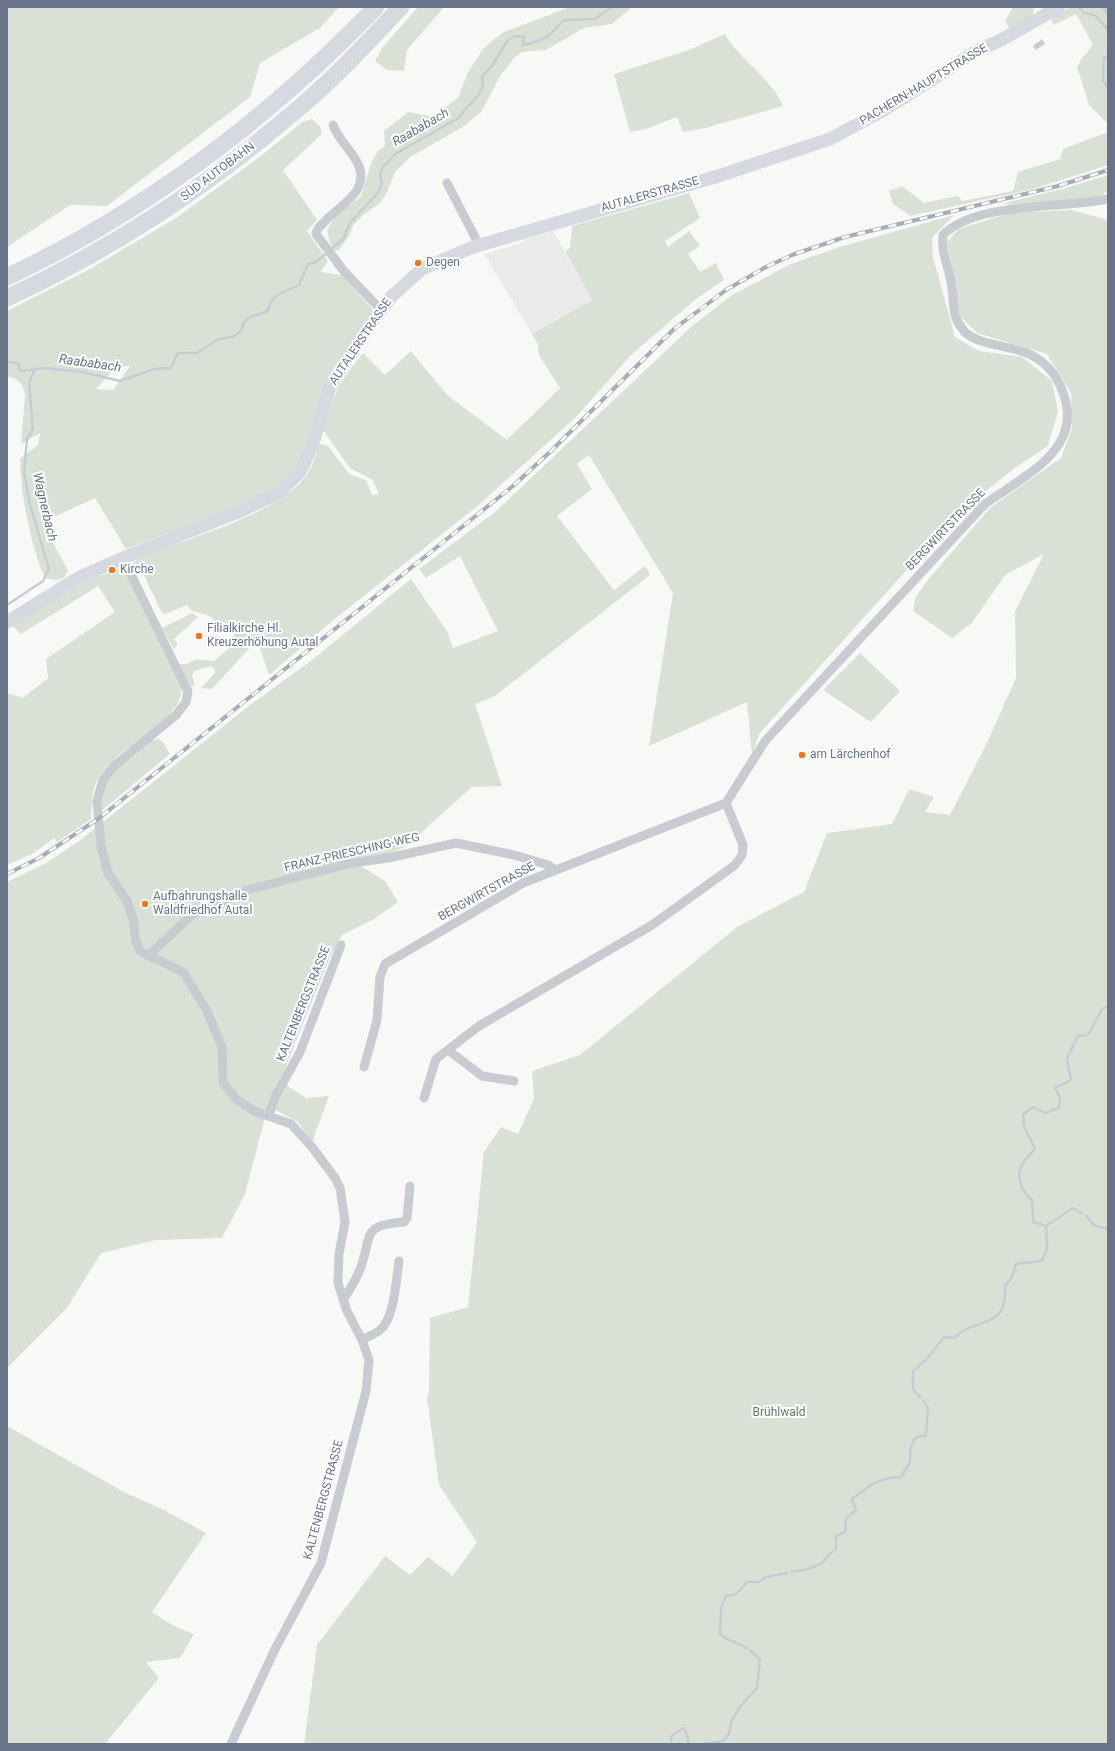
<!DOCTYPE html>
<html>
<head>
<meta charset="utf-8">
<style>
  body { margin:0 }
  #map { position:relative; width:1115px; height:1751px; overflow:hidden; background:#f8f9f6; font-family:Roboto,sans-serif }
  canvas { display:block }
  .frame { position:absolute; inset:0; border:8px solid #667389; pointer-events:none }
</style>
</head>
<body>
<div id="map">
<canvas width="1115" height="1751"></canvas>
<div class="frame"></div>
</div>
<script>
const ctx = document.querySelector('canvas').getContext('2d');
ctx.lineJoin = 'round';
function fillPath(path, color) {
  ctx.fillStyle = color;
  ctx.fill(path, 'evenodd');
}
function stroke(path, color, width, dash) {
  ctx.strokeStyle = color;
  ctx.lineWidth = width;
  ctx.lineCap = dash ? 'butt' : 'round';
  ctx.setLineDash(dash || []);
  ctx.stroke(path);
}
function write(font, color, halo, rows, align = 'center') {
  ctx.font = font + ' Roboto,sans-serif';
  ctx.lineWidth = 4;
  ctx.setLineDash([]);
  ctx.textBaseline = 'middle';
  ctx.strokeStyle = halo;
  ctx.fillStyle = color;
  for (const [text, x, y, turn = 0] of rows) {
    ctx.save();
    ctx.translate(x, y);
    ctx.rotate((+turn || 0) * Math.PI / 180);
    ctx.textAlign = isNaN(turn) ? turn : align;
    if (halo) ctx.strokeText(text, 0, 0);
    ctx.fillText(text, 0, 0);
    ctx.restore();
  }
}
fillPath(new Path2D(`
  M553,231L592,300L532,334L484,254L519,244L530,238Z`), '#e9eae9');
fillPath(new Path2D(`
  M7,7H339L320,28L260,63L250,97L107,206L70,205L7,247Z
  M418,7H444L407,50L404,71L387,70L375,61L382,48Z
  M570,7H632L612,24L584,28L546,50L522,52L515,57L500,76L482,111L463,127L410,157L395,172L387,192L381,202L361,217L353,226L349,236L339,250L335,251L330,243L327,231L334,218L361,196L372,161L378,151L385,146L384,131L408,112L429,116L440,114L445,107L458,98L467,74L483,49L493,40L504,32Z
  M1013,7H1033L1034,12C1029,20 1018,27 1009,27L1005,21Z
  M1071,7H1102L1108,12V124L1089,105L1077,67L1082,58L1093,45L1076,14L1054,25L1050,19Z
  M725,34C740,61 771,77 783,106L705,128L683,132L677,117L646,129L630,132L614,74L689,50Z
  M312,119L320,126L322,134L283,170L317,220L307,231L328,261L321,272L342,275L375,312L304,453L289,477L273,490L251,502L126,549L95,498L45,521L51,539L68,570L64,578L56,580L45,578C31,549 20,490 20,458L38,445L40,433L21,444L25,395C23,383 18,379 7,376V311L88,270L176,218L261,156L302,122ZM130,366L113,390L96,389L116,367Z
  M1108,132V165L1033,189L910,216L893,204L889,191L902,186L924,203L958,196L962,201L1013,191L1018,172L1060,159L1063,149Z
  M1108,175V191L1104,193V197L1017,205L1001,204L1066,188Z
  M689,193L700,218L665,241L668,247L689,231L700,246L688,254L700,272L716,263L724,280L696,299L631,355L577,416L480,504L336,618L269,675L257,640L212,689L201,688L215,673L214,668L211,666L194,671L192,676L195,685L190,688L179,664H186L197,659L214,661L232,646L229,642L234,636V630L230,625L216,635L214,632L215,628L213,619L208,615L192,611L187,605L165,614L162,613L140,567L133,566V564L138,558C185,539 267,518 301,482C311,472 315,457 320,444L328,446L349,474L366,480L372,495L379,494L373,480L350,468L323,430C333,395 339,382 363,353L385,375L411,351L447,395L507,440L560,388L539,355L538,345L532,334L592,300L565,251L570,248L572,226Z
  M1072,210L1105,219L1108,222V1744H304L317,1645L385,1556L410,1575L428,1557L453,1576L477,1542L439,1485L427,1398L429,1393L430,1318L468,1307L484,1152L501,1127L518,1134L534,1098L532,1071L580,1055L737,927L804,892L827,833L892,824L909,789L934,797L925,812L950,815L985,747L1016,678L1015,611L1044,554L1005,575L972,623L952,638L913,611L916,596L931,576L991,507L1061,458L1072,428L1071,393L1047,354L977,333L960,316L947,242L959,229L1009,213Z
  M954,215L932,238L933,257L955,337L979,351L1022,357L1052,381L1058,411L1048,446L1016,467L957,514L759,734L752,755L747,702L649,746L673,593L589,455L577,464L592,489L557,516L614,590L645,566L650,575L495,696L475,704L502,786L472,787L428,826L411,844L361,866L385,881L398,902L374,919L342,935L330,957L280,1081L306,1098L329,1096L312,1142L298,1122L268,1106L245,1194L222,1238L156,1240L101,1253L67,1308L7,1368V882L46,863L79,841L250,705L312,660L411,579L447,631L453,648L498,631L460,556L426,578L419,569L495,512L691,327L732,295L791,264L839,247Z
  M121,568L126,574L181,688C186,713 131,743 115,759C108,765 100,775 96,783C91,793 92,809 91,819L57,842L54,838L34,853L7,865V693L23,698L48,678L46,659L115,612L98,586L21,634L11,625L86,581Z
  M192,613L198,617L174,639L178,644L174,649L162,628Z
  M860,653L900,691L871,722L823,690Z
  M158,739L163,742L170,754L100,812L105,784L112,773L152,740Z
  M7,1426L124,1492L164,1510L206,1533L152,1612L174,1626L194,1634L180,1658L146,1662L159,1678L105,1744H7Z`), '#d9e1d7');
fillPath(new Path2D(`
  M1042,39L1045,44L1036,50L1033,46Z`), '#c5cdd4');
stroke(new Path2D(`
  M1079,7L1083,12L1096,16L1108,30
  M1108,57H1104L1103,81L1108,88
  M7,362L18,363L20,371L45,368L82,372L120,381L154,369L171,368L178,353H197L217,340L234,336L241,331L244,322L250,317L268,311C270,294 285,292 299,285L308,264L316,262L343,239L350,223L377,194L382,185L380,176L382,168L395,154L457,119L479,94L483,86L482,77L493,64L508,40L515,36L524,37L523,45C544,41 550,36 564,20L595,19L612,7
  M7,605L43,581L49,569L30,505L24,472L27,439L33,429L29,383L34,371
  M1087,1216L1093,1225L1108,1229
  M1046,1226L1073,1208L1081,1213
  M920,1397L913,1389V1371L926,1360L944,1337L954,1338C978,1315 1008,1331 1005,1286L1012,1277L1016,1264L1042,1261L1047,1248L1046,1226L1033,1222L1032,1200C1023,1193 1016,1179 1021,1166C1023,1161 1031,1154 1035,1149L1024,1126L1023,1114L1033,1107L1045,1113L1059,1108L1060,1098L1055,1088L1071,1080L1067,1058L1078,1036L1088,1035L1102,1009L1108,1006
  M792,1572L808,1569L821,1564L836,1548V1536L845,1532L846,1519L856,1510L852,1499C871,1485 877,1478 901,1477L910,1462V1450L915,1438L926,1435L928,1408L923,1401
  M747,1648C736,1641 730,1643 720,1634L721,1608L726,1596L736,1594L747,1582H759L766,1577L787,1573
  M671,1744V1736L684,1728L688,1738V1744
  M702,1744L723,1741L729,1734L732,1720L739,1708L757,1688L760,1660L750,1650`), '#c5cdd4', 2.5);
stroke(new Path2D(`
  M1106,7L1108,10
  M333,125C341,148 372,164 357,190C349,204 316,224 316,234L343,270L381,310
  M447,183L479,245
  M123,558L188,692L186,702L176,715L114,766L103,780L97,801L101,846L108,873L127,901L133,919L136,942L141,952L183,972L207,1011L222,1047L223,1082L236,1099L254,1111L291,1124L312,1147L335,1178L340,1188L345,1222L339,1254L338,1283L347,1311L362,1340L369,1360L366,1391L321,1563L276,1647L231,1744
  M149,955L192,915L247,890L352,863L388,858L456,843L514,855L548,865L554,869
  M448,1050L482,1076L514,1081
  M364,1067L377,1020L380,977L385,964L523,883L726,803L765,741L985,504C1023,476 1087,449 1062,390C1056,374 1047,363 1031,355C1012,345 981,346 966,333C961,328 957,321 955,315C953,304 953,293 951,282C948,265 941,252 943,235C977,201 1062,209 1108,199
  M424,1098L436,1059L479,1026L652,925L735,865L742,855L743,845L726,803
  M269,1115L275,1097L300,1052L341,945
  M343,1300C350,1289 357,1279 361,1267C372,1234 362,1225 404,1222L407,1218L410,1186
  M362,1340C368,1337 374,1334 379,1331C395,1319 396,1279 399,1261`), '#c8cbcf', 9);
stroke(new Path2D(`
  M7,622L78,578L123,558L238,512L279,493L300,472L312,447L329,390L351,352L391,297L422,269L473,247L715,177L830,139L884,110L975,52L1003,39L1059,7`), '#d6dae0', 13);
stroke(new Path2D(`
  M7,277C148,210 268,119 376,7
  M7,298C110,250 207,187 293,113C332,81 366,44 401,7`), '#d6dae0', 17);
const rail = new Path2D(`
  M7,874L39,858L98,819L513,486L551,451L674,329L726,290L766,267L792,255L845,237L1058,186L1108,170`);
stroke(rail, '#a8acb4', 4);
stroke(rail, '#fff', 2.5, [8]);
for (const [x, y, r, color] of [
  [418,263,4,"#ef7720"],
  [112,570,4,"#ef7720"],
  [199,636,4,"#ef7720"],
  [802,755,4,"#ef7720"],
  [145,904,4,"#ef7720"]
]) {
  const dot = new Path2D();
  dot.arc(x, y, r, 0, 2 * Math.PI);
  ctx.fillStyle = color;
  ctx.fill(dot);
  stroke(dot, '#fff', 1.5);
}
write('12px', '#667389', '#fff', [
  ["PACHERN-HAUPTSTRASSE",924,85,-31],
  ["SÜD AUTOBAHN",218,172,-37],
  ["AUTALERSTRASSE",650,195,-16],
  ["AUTALERSTRASSE",361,342,-56],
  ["BERGWIRTSTRASSE",946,530,-46],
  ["FRANZ-PRIESCHING-WEG",352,853,-13],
  ["BERGWIRTSTRASSE",487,892,-29],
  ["KALTENBERGSTRASSE",304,1004,-68],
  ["KALTENBERGSTRASSE",324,1500,-75]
]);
write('12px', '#667389', '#fff', [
  ["Degen",426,263],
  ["Kirche",120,570],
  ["Filialkirche Hl.",207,629],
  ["Kreuzerhöhung Autal",207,643],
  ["am Lärchenhof",810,755],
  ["Aufbahrungshalle",153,897],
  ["Waldfriedhof Autal",153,911]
], 'left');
write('12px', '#627a61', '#fff', [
  ["Brühlwald",779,1413]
]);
write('italic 13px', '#627484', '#fff', [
  ["Raababach",421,128,-30],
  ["Raababach",90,364,8],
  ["Wagnerbach",44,507,77]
]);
</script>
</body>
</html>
